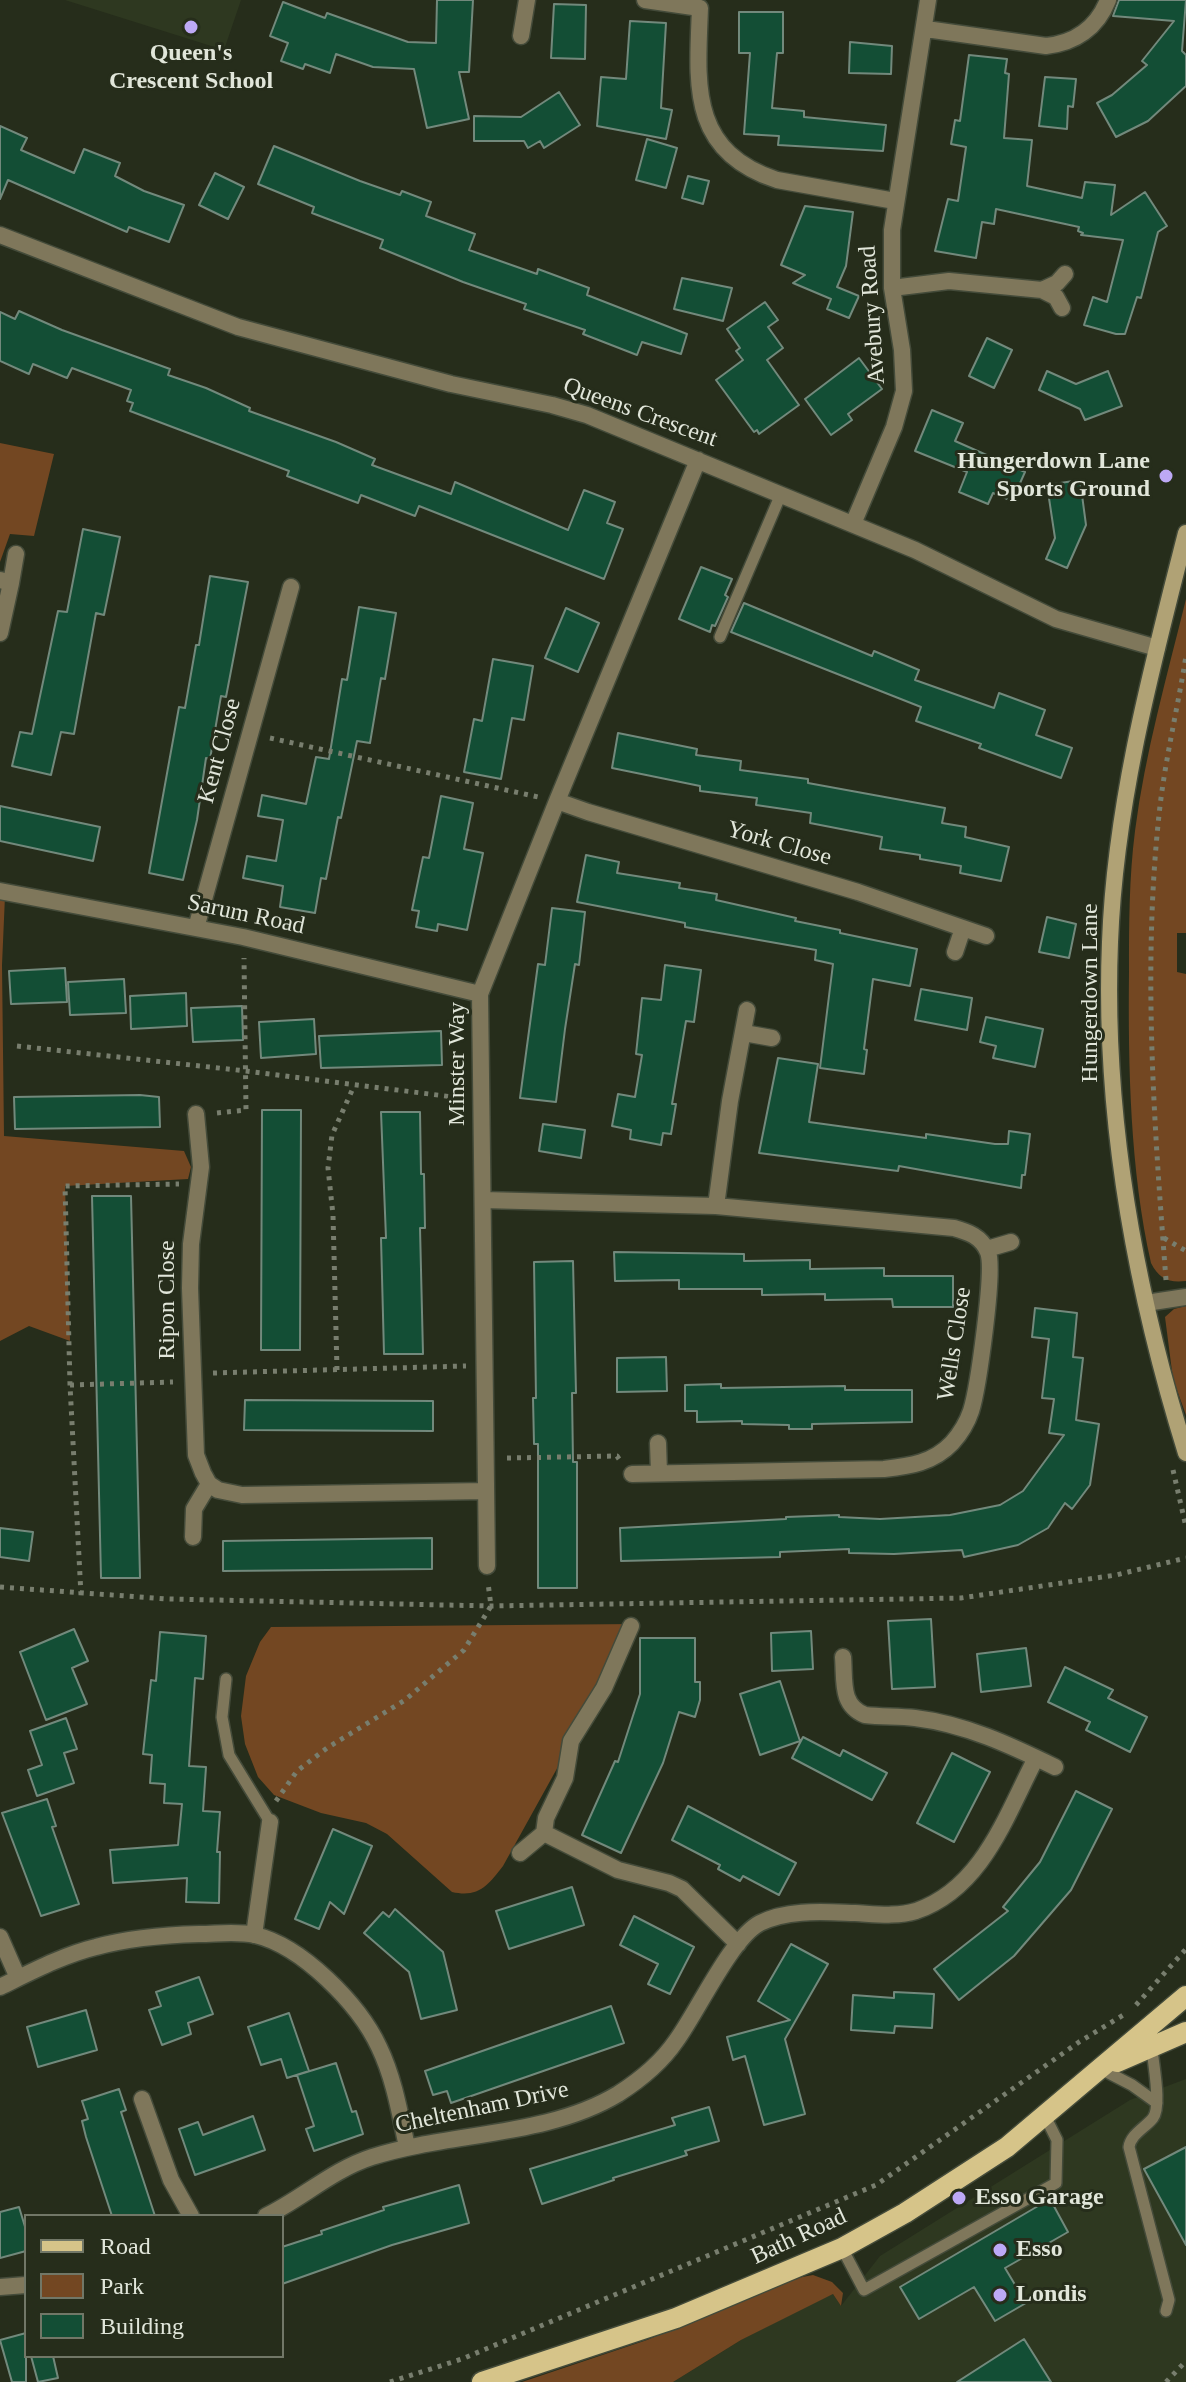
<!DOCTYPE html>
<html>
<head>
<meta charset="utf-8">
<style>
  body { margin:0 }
  #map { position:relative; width:1186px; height:2382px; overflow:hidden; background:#262d1b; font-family:Georgia,serif }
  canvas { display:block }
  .legend { position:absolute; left:24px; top:2214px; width:260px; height:144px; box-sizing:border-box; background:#262d1b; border:2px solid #717767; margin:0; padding:10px 14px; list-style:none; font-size:24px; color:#e1e6da }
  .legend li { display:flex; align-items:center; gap:16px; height:40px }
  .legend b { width:40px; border:2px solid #717767 }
</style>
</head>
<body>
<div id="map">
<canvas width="1186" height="2382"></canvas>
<ul class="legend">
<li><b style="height:10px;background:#d6c489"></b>Road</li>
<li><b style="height:22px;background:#734722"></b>Park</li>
<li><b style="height:22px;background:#134e35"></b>Building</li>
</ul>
</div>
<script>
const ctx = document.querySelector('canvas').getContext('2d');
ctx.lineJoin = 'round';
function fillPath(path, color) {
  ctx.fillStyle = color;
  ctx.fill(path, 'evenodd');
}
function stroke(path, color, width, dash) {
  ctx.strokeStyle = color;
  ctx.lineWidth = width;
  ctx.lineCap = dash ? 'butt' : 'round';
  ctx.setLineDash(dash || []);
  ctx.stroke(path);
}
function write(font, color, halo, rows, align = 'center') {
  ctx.font = font + ' Georgia,serif';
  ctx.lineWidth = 6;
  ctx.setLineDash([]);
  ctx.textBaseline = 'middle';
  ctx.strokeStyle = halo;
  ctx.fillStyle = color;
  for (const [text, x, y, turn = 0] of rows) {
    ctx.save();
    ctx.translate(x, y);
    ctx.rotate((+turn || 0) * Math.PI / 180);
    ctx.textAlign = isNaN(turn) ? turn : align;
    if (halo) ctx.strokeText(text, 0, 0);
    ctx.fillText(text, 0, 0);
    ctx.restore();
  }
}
fillPath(new Path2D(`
  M65,0H241L224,50Z
  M1186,2079V2382H673L741,2340L809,2305L833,2294L841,2306L880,2256L1130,2100Z`), '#2e3820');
fillPath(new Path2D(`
  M0,443L54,454L34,536L10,534L0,562Z
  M1186,599V933H1177V972L1186,974V1281C1169,1283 1159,1279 1151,1263C1130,1170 1128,1067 1129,971C1129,925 1129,878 1135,831C1145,753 1167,676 1186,599Z
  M0,895L5,896L2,965L4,1136L184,1151L191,1167L188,1179L65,1186L70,1341L29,1326L0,1341Z
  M1186,1306V1415L1173,1379L1165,1317L1174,1309Z
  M637,1624L503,1866C488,1885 479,1898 452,1892L387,1834L366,1823L321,1813L274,1795L258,1777L245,1744L241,1716L246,1676L260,1642L271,1627Z
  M813,2275L832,2282L843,2293L841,2306L833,2294L741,2340L673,2382H522L647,2340L792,2279Z`), '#734722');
const building = new Path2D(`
  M437,0H473L469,72H459L469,119L427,128L414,69L373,67L336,54L330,73L305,64L303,69L281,61L288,43L270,36L283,2L325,18L327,13L408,42L436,43Z
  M1119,0H1186L1182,51L1186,55V86L1148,121L1116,137L1097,103L1112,95L1147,65L1142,61L1174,21L1113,16Z
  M554,4L586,5L585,59L551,58Z
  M739,12H783V53H777L772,108L804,111V117L886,125L883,151L778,145L779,136L744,134L750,53H739Z
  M630,21L666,23L661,108L672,110L666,139L597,126L601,77L626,79Z
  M850,42L892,46L891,74L849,73Z
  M969,55L1007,59L1005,73L1009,74L1004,138L1032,140L1027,186L1082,198L1085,182L1115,185L1111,215L1145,192L1167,226L1158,232L1141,298L1137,297L1125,334H1116L1084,325L1093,297L1107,302L1123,240L1081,235L1083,233L1078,231L1079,227L996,209L994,224L982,222L976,258L935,251L948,199L958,201L966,147L951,144L955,120L960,121Z
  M1045,77L1076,79L1073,107L1068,106L1067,129L1039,126Z
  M559,92L580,125L544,148L540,141L528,148L524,141H474V116L521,117Z
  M0,126L27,138L21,150L74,173L84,149L120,163L115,176L144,191L184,205L169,242L129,227L127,232L8,180L0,199Z
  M647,139L677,148L666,188L636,180Z
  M274,146L360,181L400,195L402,191L431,202L426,216L475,234L469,250L537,274L538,269L589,288L587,295L687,334L681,354L642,342L637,355L583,334L585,330L524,309L526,304L463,282L380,248L383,240L312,213L314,207L258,184Z
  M215,173L244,187L228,219L199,205Z
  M688,176L709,181L703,204L682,198Z
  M805,206L853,212L846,266L837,287L859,296L849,318L827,309L831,299L793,283L805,275L781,265Z
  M682,278L732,288L723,321L674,309Z
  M765,302L778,320L768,327L783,348L767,360L799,405L759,434L757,430L754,432L716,380L743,360L736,351L740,348L727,329Z
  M19,311L62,330L170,369L168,375L206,388L250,408L249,411L336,442L375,459L372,465L451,494L455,482L568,530L584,490L615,502L607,523L623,529L604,579L419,506L415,516L361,495L358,503L287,476L289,471L130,411L133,403L127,401L131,390L72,368L67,378L33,364L29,374L0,361V312L15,319Z
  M987,338L1012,350L994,388L969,376Z
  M859,358L882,389L848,414L852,420L831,435L805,399Z
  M1047,371L1076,384L1108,371L1122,406L1085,420L1080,409L1039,390Z
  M932,410L963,423L955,441L1025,472L1012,501L993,493L988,504L959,492L967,472L915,451Z
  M1080,480L1086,525L1067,568L1046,559L1055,538L1047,485Z
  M83,529L120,537L104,615L96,613L74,734L61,732L51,775L12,766L20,732L32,734L58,611L67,612Z
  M701,567L732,579L725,595L728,597L715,626L712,625L710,632L679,619Z
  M210,576L248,582L226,697L221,696L210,759L206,758L197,820L183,880L149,873L179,707L185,708L196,645H199Z
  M744,603L872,656L874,651L919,670L915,680L994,708L999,693L1045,710L1036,735L1072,748L1061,778L979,748L981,744L916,721L921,707L731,632Z
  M359,607L396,613L385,679L381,678L370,743L357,741L341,818L338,817L326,879L321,878L315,913L280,907L283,886L243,878L247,856L276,861L283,820L258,816L262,795L306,804L316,757L329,759L342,679L347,680Z
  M566,608L599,623L578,672L545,658Z
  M493,659L533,666L524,720L512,718L501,779L464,772L474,719L482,721Z
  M618,733L697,749L696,755L741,761L740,770L808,779V783L945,808L942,823L966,827L965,837L1009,847L1001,881L960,873L961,866L920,859V855L880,849L882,837L810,823L811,813L756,805L757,798L700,791V786L612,768Z
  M441,796L473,803L464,849L483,853L467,930L438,924L437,931L416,927L419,911L412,910L423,857L429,858Z
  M0,806L100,827L93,861L0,841Z
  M586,855L619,862L617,873L680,883L679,888L717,894L716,900L796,918L795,921L840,930V933L917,949L910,986L873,979L864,1049L867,1050L864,1074L820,1068L833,964L815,960L816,950L685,927V923L577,902Z
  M552,908L585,912L579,965L575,964L565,1029L556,1102L520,1098L538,964L545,965Z
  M1047,917L1076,924L1069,958L1039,952Z
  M665,965L701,970L694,1022L686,1021L672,1104H676L671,1134L663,1133L661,1145L630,1139L631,1130L612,1126L618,1094L635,1097L642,1055L636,1054L642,998L661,1000Z
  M65,968L67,1002L11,1004L9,971Z
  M124,979L126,1013L70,1015L68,982Z
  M921,989L972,998L967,1030L915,1020Z
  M186,993L187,1026L131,1029L130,996Z
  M242,1006L243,1040L193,1042L191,1008Z
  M986,1017L1043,1029L1035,1067L993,1058L996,1046L980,1042Z
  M314,1019L316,1054L261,1058L259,1022Z
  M441,1031L442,1065L321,1068L319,1036Z
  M778,1058L818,1064L809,1122L926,1138V1134L995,1144H1008L1009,1131L1030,1134L1025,1175H1022L1021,1188L899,1166L898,1171L759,1153Z
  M140,1095L159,1097L160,1127L15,1129L14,1097Z
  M262,1110H301L300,1350H261Z
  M381,1112H420L421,1174H424L425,1228H420L423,1354H384L381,1238H386Z
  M543,1124L585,1130L581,1158L539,1151Z
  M92,1196H131L140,1578H101Z
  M614,1252L744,1254V1261L810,1260V1269L884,1268V1276H953V1307H893L892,1299L825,1300V1294L762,1295V1289H679V1280L615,1281Z
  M573,1261L576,1393H572L573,1462H577V1588H538V1444H534L533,1398H536L534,1262Z
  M1035,1308L1077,1313L1073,1357L1083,1358L1076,1420L1099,1424L1090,1485L1072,1509L1065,1503L1048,1528L1018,1545L964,1557L962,1550L894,1554L849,1553V1549L780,1552V1557L621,1561L620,1528L786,1519V1517L839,1515V1517L880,1519L950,1515L1000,1505L1023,1491L1064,1435L1049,1433L1054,1399L1042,1398L1049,1339L1032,1337Z
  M666,1357L667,1391L617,1392V1358Z
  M721,1384V1388L845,1386V1390H912V1422L812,1424V1429H789V1425L742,1424V1421L697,1422V1411H685V1385Z
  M245,1400L433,1401V1431L244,1430Z
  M0,1528L33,1532L29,1561L0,1557Z
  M432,1538V1569L223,1571V1541Z
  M931,1619L935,1687L892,1689L888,1621Z
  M74,1629L88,1661L72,1668L87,1704L46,1720L20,1652Z
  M811,1631L813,1669L772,1671L771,1633Z
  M160,1632L206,1636L203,1679L195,1678L189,1766L206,1767L203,1811L220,1812L217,1852H220L219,1903L186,1902L187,1878L113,1883L110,1850L178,1845L182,1804L164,1803L165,1784L150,1783L152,1755L143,1754L151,1680L156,1681Z
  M640,1638H695V1682H700V1700L695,1717L679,1712L663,1763L621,1853L582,1835L615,1761L618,1762L640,1694Z
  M1026,1648L1031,1686L981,1692L977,1654Z
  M1065,1667L1113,1690L1108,1698L1147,1717L1130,1752L1086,1730L1090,1722L1048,1702Z
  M780,1681L800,1741L760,1755L740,1694Z
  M66,1718L77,1749L64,1753L74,1783L37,1796L28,1770L42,1765L30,1731Z
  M803,1737L840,1756L843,1750L887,1773L872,1800L792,1758Z
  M952,1753L990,1772L954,1842L917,1823Z
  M1076,1791L1112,1809L1071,1890L1014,1956L959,2000L934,1969L1008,1911L1003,1907L1040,1862Z
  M47,1799L56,1826L52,1827L79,1904L41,1916L2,1813Z
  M688,1806L796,1863L779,1895L743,1876L740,1881L718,1869L720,1865L672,1840Z
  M333,1829L372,1846L344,1914L330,1902L319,1929L295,1919Z
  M572,1887L584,1925L509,1949L496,1911Z
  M395,1909L443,1952L457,2010L421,2019L409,1972L364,1933L383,1912L389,1917Z
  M634,1916L694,1947L670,1994L648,1984L658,1964L620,1945Z
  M791,1944L828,1964L785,2039L805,2114L764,2125L745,2056L733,2060L727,2037L790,2020L758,2001Z
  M199,1977L213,2014L188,2023L191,2034L162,2045L149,2010L161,2006L156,1992Z
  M894,1992L934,1994L932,2028L895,2026L894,2033L851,2030L853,1995L894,1998Z
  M611,2006L624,2043L451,2103L447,2091L433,2095L425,2071Z
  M86,2010L97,2050L38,2067L27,2027Z
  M289,2013L309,2071L287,2078L281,2059L261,2065L248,2027Z
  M336,2063L352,2112L356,2111L363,2134L314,2151L306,2129L314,2126L297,2075Z
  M119,2089L126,2110L121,2112L155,2216H112L86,2137L82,2121L88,2119L82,2101Z
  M709,2107L719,2141L685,2151L687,2155L613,2178L614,2180L542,2204L530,2169L675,2125L672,2118Z
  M253,2116L265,2150L195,2175L179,2129L198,2122L203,2135Z
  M1186,2147V2245L1144,2169Z
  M459,2185L469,2223L392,2245L282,2284V2247L322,2234L321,2231L384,2210L383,2207Z
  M1050,2199L1068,2232L1005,2268L1026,2303L995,2321L974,2287L919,2319L900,2287Z
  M19,2207L26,2230V2251L0,2258V2212Z
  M26,2333V2382H12L0,2340Z
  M1024,2339L1051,2382H957Z
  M31,2356H53L58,2378L38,2382Z`);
fillPath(building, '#134e35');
stroke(building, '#72897c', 2);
const lane = new Path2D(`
  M720,637L781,494
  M226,1679L222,1717L229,1755L270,1822
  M1152,2048C1153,2064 1162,2106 1153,2118C1145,2128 1131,2134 1129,2147L1169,2300L1166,2311
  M1101,2069L1132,2085L1157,2103
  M842,2248L864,2290L1056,2183L1057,2140L1045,2116`);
const street = new Path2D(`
  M645,0L700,8C697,85 689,151 777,180L895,201
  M926,29L1046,46C1075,43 1097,28 1108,0
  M521,36L527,0
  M0,235L238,327L451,384L552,405L587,415L915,550L1056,619L1157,648
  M892,288L949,281L1042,290L1057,283L1065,274
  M1042,290L1056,297L1062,308
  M853,524L894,427L904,391L902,350L892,288V230L928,0
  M0,580L11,583L0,633
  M11,583L16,554
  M557,801L588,812L858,892L986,936
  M0,891L243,937L480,994
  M196,928L291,587
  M955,952L963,928
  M744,1033L772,1038
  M196,1114L201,1167L191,1244L190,1288L196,1455L203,1473L209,1484L218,1490L242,1495L485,1491
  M483,1200L716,1206L954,1228C968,1232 981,1236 988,1252C995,1270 978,1389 971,1411C967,1423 960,1434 952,1443C933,1463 910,1466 884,1469L632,1474
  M716,1206L730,1101L747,1010
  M987,1249L1011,1242
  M1146,1303L1186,1297
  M658,1443L659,1473
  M193,1537L194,1509L209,1484
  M487,1566L480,994L557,801L698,460
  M631,1626L604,1688L571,1741L565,1778L546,1818L544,1833L618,1870L669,1883L682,1889L738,1944
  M843,1657C845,1681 840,1705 865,1715C882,1717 898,1716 915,1718C965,1724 1010,1745 1055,1767
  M520,1853L544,1833
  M254,1935L270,1822
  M0,1937L18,1978
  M0,1987C31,1972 63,1955 96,1947C129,1938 165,1935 199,1934C217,1934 237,1931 255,1935C302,1946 359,2004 379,2047C394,2078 400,2114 407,2147
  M142,2099L171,2180L191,2216
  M266,2216C303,2198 332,2170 372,2157C450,2132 547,2137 618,2094C640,2080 661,2063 676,2041C697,2013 731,1938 760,1923C788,1909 824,1912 855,1913C875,1914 897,1917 916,1911C983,1888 1006,1815 1036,1758
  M0,2287L26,2285`);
const secondary = new Path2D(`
  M1186,533C1152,666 1115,804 1110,942C1103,1114 1135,1289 1186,1453`);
const primary = new Path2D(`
  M1117,2062L1186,2032
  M482,2382L676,2318L842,2248L905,2213L1007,2147L1186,1996`);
stroke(lane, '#444b3a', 14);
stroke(street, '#444b3a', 19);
stroke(secondary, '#444b3a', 19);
stroke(primary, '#444b3a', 23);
stroke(new Path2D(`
  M270,738L538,797
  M17,1046L246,1071L461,1098
  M217,1113L246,1110L244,958
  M1164,1238L1186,1251
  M1166,1280C1154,1123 1142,963 1160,806C1166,756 1178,706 1186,656
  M337,1370L333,1215L328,1168L332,1135L354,1086
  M213,1373L466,1366
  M70,1385L173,1382
  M507,1458L617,1456L619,1459
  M1173,1470L1186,1527
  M0,1587L168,1599L491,1606L961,1598L1116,1575L1186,1558
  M81,1595L70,1385L65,1186L179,1184
  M276,1801L297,1771L327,1748L405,1700L464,1650L491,1606L488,1583
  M1136,2005L1186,1949
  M390,2382L462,2359L876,2185L1079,2042L1125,2014
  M1166,2382L1186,2361`), '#787e6e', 5, [4, 6]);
stroke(lane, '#7f775b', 11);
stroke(street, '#7f775b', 16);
stroke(secondary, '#b0a275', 16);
stroke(primary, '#d6c489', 20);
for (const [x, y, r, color] of [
  [191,27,8,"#bda9f5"],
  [1166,476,8,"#bda9f5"],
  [959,2198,8,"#bda9f5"],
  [1000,2250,8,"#bda9f5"],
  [1000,2295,8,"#bda9f5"]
]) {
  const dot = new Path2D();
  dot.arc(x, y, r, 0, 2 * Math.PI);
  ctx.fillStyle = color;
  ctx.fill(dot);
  stroke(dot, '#262d1b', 3);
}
write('bold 24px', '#e1e6da', '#262d1b', [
  ["Queen's",191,54,"center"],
  ["Crescent School",191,82,"center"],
  ["Hungerdown Lane",1150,462,"right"],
  ["Sports Ground",1150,490,"right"],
  ["Esso Garage",975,2198],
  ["Esso",1016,2250],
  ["Londis",1016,2295]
], 'left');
write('24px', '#e1e6da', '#262d1b', [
  ["Avebury Road",873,315,-94],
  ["Queens Crescent",640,413,20],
  ["Kent Close",220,751,-75],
  ["York Close",779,844,16],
  ["Sarum Road",246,915,12],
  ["Hungerdown Lane",1091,993,-90],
  ["Minster Way",458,1064,-90],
  ["Ripon Close",168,1300,-90],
  ["Wells Close",955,1344,-81],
  ["Cheltenham Drive",482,2108,-12],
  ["Bath Road",799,2237,-25]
]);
</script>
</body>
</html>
